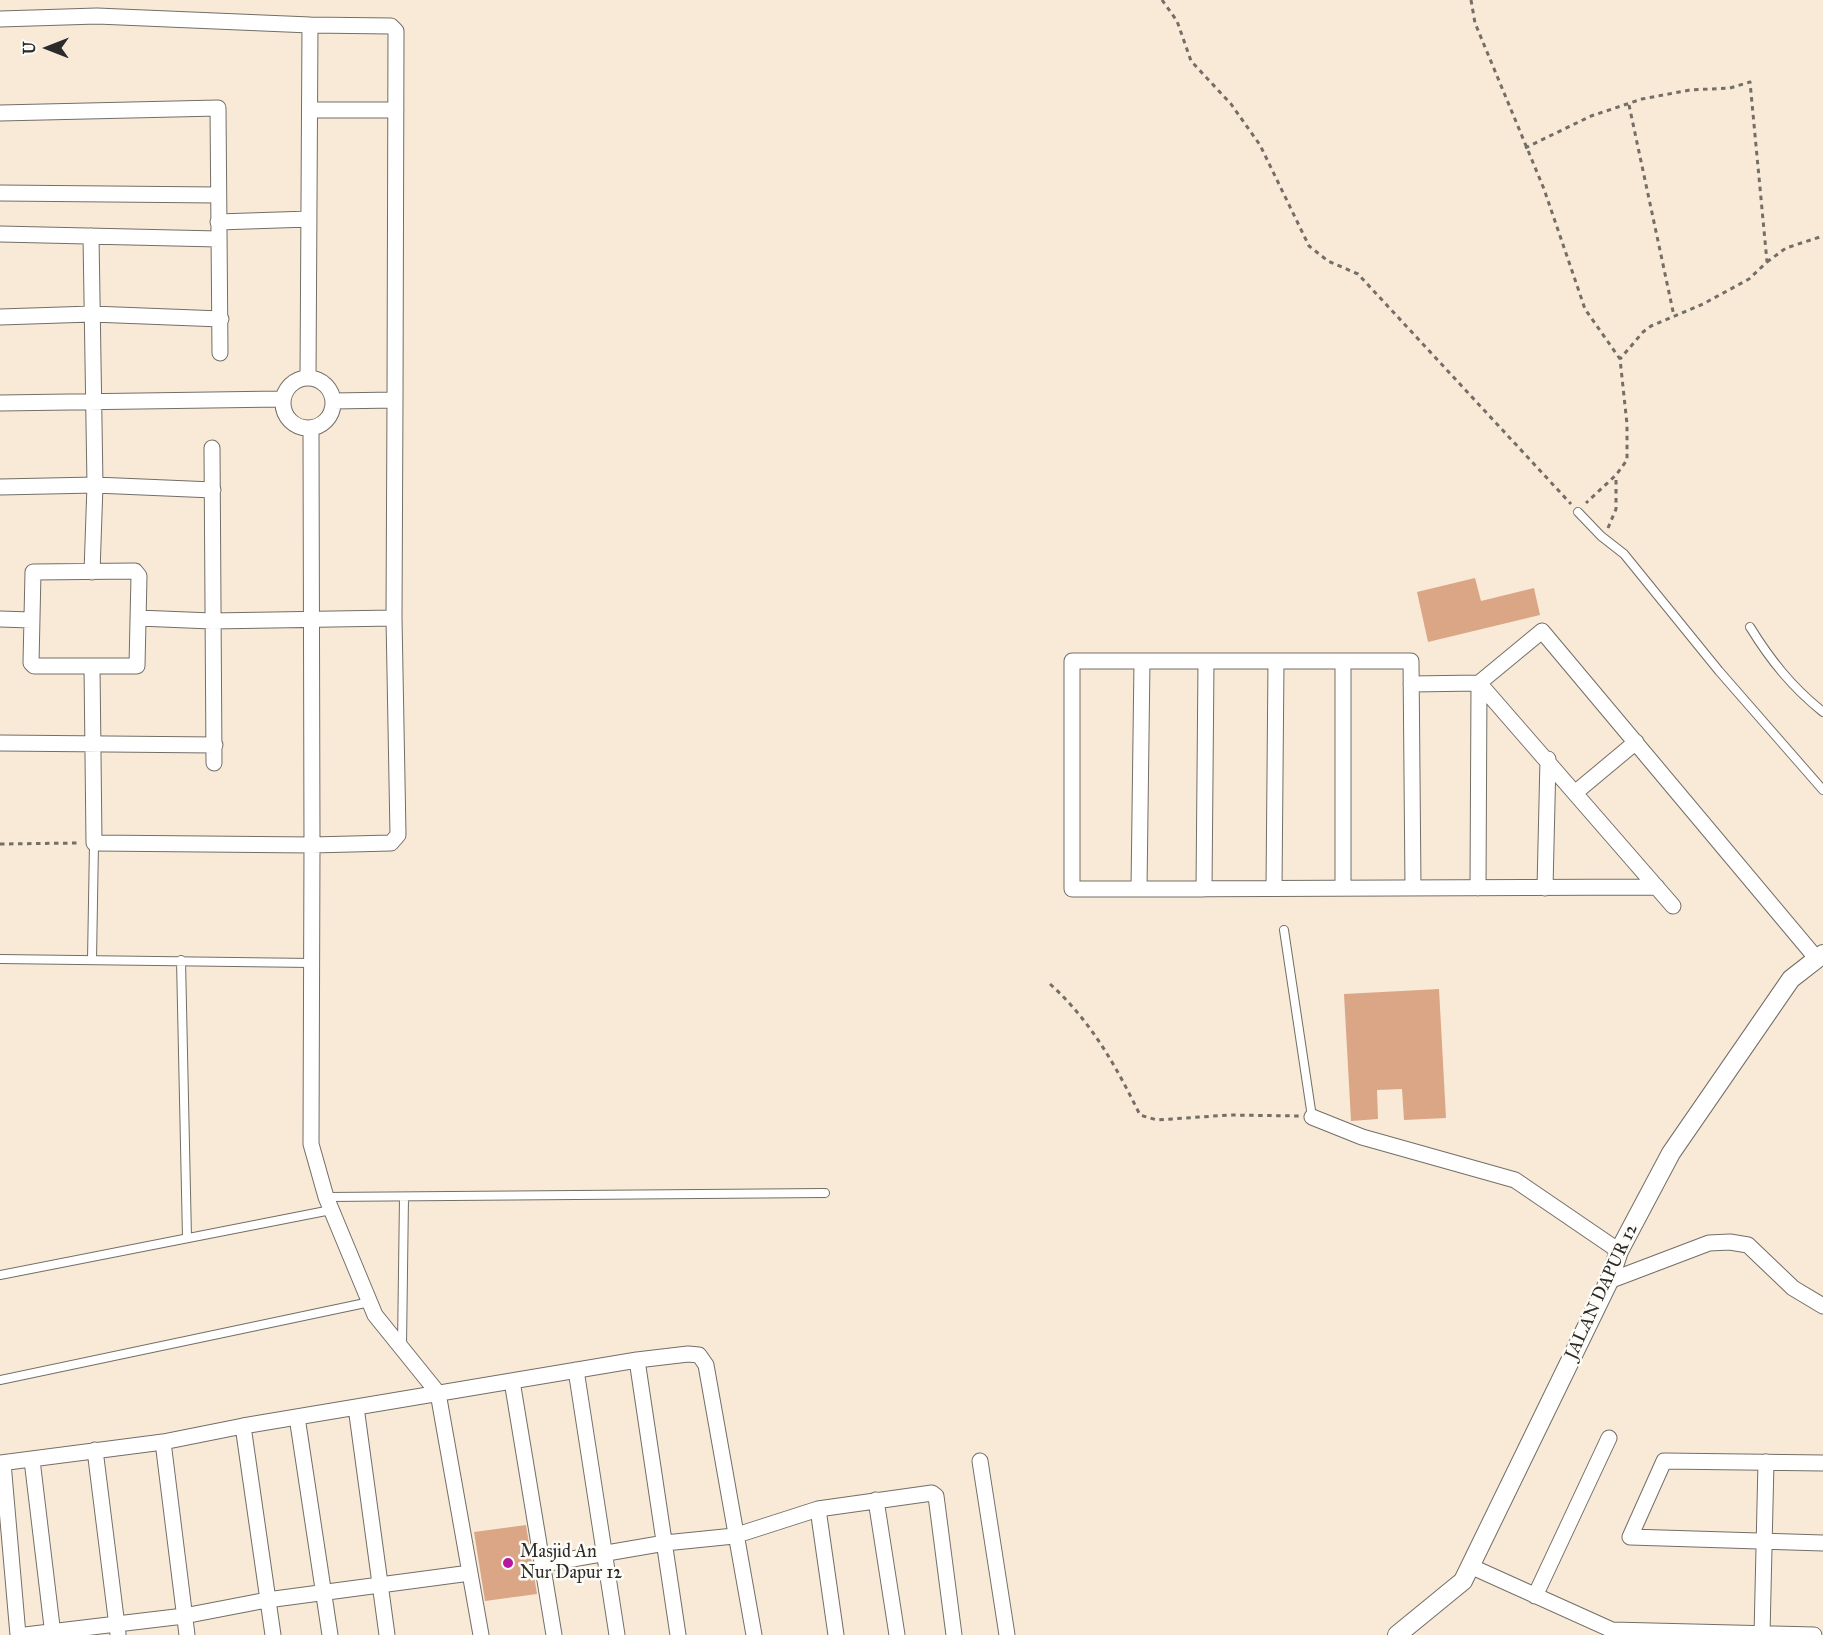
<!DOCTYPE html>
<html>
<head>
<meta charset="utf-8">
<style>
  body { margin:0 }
  #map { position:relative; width:1823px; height:1635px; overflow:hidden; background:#f8ead7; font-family:"IM FELL Great Primer",serif }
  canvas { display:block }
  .north { position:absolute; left:18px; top:18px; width:60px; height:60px; -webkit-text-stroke:4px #fdfcf7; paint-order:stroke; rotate:270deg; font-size:16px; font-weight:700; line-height:24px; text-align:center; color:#2b2b2b }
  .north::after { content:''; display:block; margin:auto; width:21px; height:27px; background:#2b2b2b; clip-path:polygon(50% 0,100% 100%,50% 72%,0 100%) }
</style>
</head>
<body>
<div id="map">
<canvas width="1823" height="1635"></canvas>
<div class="north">U</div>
</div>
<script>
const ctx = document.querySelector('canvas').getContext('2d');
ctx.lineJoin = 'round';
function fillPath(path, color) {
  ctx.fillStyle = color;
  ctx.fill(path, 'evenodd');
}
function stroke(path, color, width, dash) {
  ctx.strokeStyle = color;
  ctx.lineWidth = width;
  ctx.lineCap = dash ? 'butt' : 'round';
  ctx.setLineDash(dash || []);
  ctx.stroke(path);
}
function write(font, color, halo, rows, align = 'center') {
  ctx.font = font + ' "IM FELL Great Primer",serif';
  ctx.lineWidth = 5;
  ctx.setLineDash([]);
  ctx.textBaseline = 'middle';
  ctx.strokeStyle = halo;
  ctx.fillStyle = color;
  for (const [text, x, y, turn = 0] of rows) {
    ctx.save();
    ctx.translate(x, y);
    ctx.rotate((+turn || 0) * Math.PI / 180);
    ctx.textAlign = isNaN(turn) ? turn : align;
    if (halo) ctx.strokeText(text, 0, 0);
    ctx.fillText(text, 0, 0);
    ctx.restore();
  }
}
fillPath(new Path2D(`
  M1475,578L1481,601L1534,588L1540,615L1428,642L1417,592Z
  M1439,989L1446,1118L1404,1120L1402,1089L1377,1090L1378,1119L1351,1121L1344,994Z
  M526,1525L537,1594L485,1601L474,1532Z`), '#dba686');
const service = new Path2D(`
  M1578,512L1601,536L1624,554L1719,671L1823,790
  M1750,627C1771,661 1792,687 1823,712
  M1284,930L1312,1117
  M0,959L312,963
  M92,960L94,843
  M181,960L187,1238
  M326,1197L825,1193
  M0,1275L331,1210
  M402,1345L404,1197
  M0,1380L370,1302`);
const minor = new Path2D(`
  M0,19L97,16L310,25L308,377
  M310,25L391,26L396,31L395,400
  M310,110H396
  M0,113L218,108L220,353
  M0,193L218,195
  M218,222L309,219
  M0,234L218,239
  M91,236L95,485L92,572
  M0,317L92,314L221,319
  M283 403a25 25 0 1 1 50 0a25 25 0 1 1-50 0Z
  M333,401L395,400L394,618L398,835L391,843L312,845L311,1144L326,1197L375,1315L438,1393L481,1635
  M0,403L281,399
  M212,448L214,763
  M0,487L95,485L213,490
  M135,571L139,576L137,666H34L31,663L33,572Z
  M138,618L212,621L394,618
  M0,619L31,620
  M1142,661L1139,889H1072V661H1411L1413,888
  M1343,661V888
  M92,666L94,843L312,845L311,429
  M1479,683L1673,906
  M1411,684L1479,683L1542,631L1817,959
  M0,743L215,745
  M1576,792L1636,742
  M1274,888L1276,661
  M1478,888L1479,683
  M1545,888L1548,759
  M1139,889L1657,887
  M1204,889L1206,661
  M1312,1117L1362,1137L1515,1180L1619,1251
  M1609,1281L1709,1243L1730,1242L1748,1245L1793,1288L1823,1306
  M637,1360L678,1635
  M576,1370L617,1635
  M512,1381L554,1635
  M356,1407L387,1635
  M297,1417L330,1635
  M243,1426L273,1635
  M163,1442L187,1635
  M95,1450L118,1634
  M32,1460L53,1635
  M980,1461L1007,1635
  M0,1463L163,1442L243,1426L637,1360L688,1354L699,1355L706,1365L754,1635
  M3,1463L18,1635
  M1823,1463L1664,1461L1630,1537L1823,1543
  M876,1500L897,1635
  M543,1564L665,1543L734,1536L818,1509
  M1470,1566L1612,1630L1814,1635
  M1535,1596L1609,1438
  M25,1635L184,1616L267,1600L470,1573
  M836,1635L818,1509L932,1493L936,1496L954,1635
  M1762,1635L1766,1462`);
const tertiary = new Path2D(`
  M1397,1635L1463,1581L1609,1281L1619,1251L1671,1153L1791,979L1823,954`);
stroke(service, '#736e67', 10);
stroke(minor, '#736e67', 17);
stroke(tertiary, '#736e67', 20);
stroke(new Path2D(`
  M1162,0L1177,21L1191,61L1231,104L1260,145L1309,246L1328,261L1358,274L1571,504
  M1471,0L1475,23L1544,189L1585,309L1620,359L1627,424V460L1616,475L1586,503
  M1629,105L1674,316
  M1525,148L1591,116L1642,99L1690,90L1730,88L1750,82L1767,262L1749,279L1703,304L1651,326L1643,332L1620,359
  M1767,262L1786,248L1823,236
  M1608,528L1616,509V476
  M0,844L79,843
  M1050,984C1091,1021 1116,1066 1140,1115L1157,1120L1229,1115L1299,1116`), '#736e67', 3, [4.5, 4.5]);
stroke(service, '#fff', 8);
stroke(minor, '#fff', 15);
stroke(tertiary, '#fff', 18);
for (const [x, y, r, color] of [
  [508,1563,6,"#b5179e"]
]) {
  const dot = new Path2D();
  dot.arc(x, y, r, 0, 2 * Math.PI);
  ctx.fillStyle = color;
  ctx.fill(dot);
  stroke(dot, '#fdfcf7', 2);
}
write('18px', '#2b2b2b', '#fdfcf7', [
  ["JALAN DAPUR 12",1602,1292,-65]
]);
write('18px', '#2b2b2b', '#fdfcf7', [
  ["Masjid An",520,1553],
  ["Nur Dapur 12",520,1574]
], 'left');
</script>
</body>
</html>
